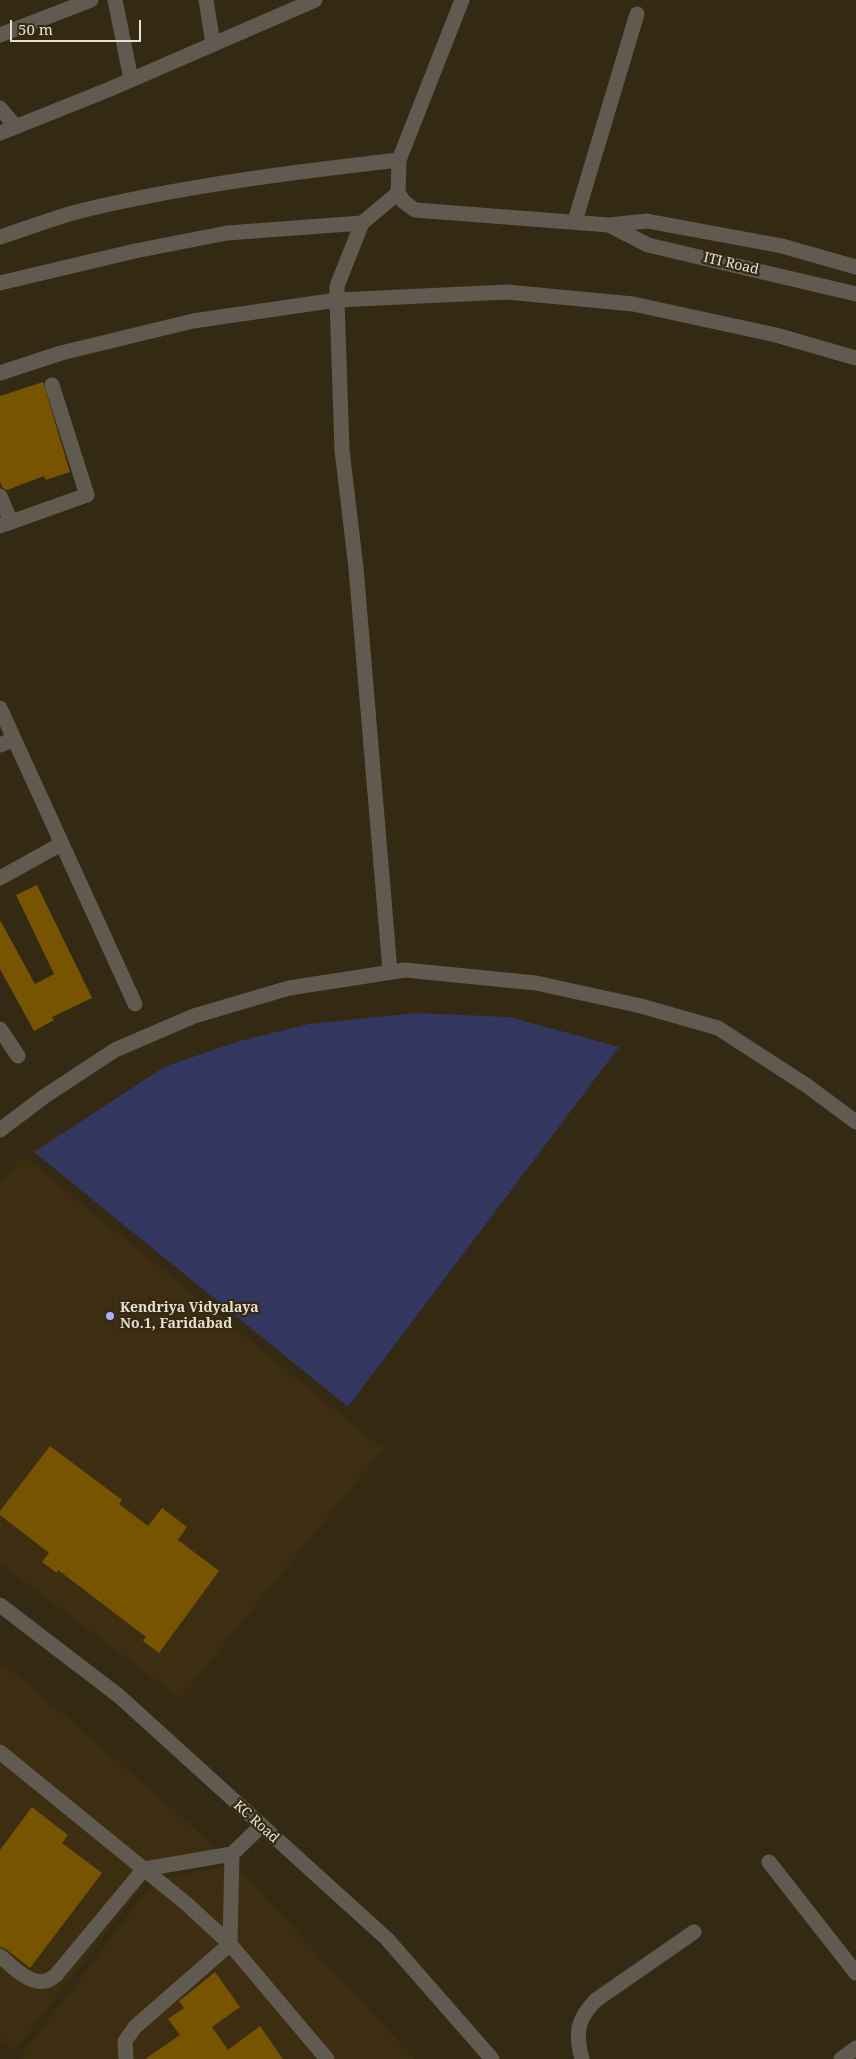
<!DOCTYPE html>
<html>
<head>
<meta charset="utf-8">
<style>
  body { margin:0 }
  #map { position:relative; width:856px; height:2059px; overflow:hidden; background:#342913; font-family:"Noto Serif",serif }
  canvas { display:block }
  .scale { position:absolute; left:10px; top:20px; width:131px; height:22px; box-sizing:border-box; border:2px solid #e6dfd2; border-top:0; padding-left:6px; font-size:15px; line-height:18px; white-space:nowrap; color:#e6dfd2; -webkit-text-stroke:4px #342913; paint-order:stroke }
</style>
</head>
<body>
<div id="map">
<canvas width="856" height="2059"></canvas>
<div class="scale">50 m</div>
</div>
<script>
const ctx = document.querySelector('canvas').getContext('2d');
ctx.lineJoin = 'round';
function fillPath(path, color) {
  ctx.fillStyle = color;
  ctx.fill(path, 'evenodd');
}
function stroke(path, color, width, dash) {
  ctx.strokeStyle = color;
  ctx.lineWidth = width;
  ctx.lineCap = dash ? 'butt' : 'round';
  ctx.setLineDash(dash || []);
  ctx.stroke(path);
}
function write(font, color, halo, rows, align = 'center') {
  ctx.font = font + ' "Noto Serif",serif';
  ctx.lineWidth = 4.5;
  ctx.setLineDash([]);
  ctx.textBaseline = 'middle';
  ctx.strokeStyle = halo;
  ctx.fillStyle = color;
  for (const [text, x, y, turn = 0] of rows) {
    ctx.save();
    ctx.translate(x, y);
    ctx.rotate((+turn || 0) * Math.PI / 180);
    ctx.textAlign = isNaN(turn) ? turn : align;
    if (halo) ctx.strokeText(text, 0, 0);
    ctx.fillText(text, 0, 0);
    ctx.restore();
  }
}
fillPath(new Path2D(`
  M23,1156L383,1449L180,1698L0,1564V1183Z
  M0,1662L20,1677L175,1811L225,1857L152,1874L15,2050L0,2038Z
  M234,1864L415,2059H24L21,2056L155,1880Z`), '#3d2e11');
fillPath(new Path2D(`
  M415,1013L510,1017L619,1047L348,1407L34,1152L164,1067L239,1041L309,1024Z`), '#33365f');
fillPath(new Path2D(`
  M43,382L70,472L46,480L44,476L7,490L2,487L0,481V396Z
  M37,885L92,998L52,1017L54,1020L34,1031L0,969V920L35,984L54,974L16,895Z
  M50,1446L122,1500L119,1504L148,1526L162,1508L187,1527L178,1540L219,1571L159,1653L143,1641L146,1637L58,1570L57,1573L42,1562L49,1553L0,1515V1511Z
  M32,1807L68,1835L62,1843L102,1873L30,1968L6,1949L0,1947V1850Z
  M215,1972L240,2007L212,2027L228,2050L260,2026L283,2059H145L180,2035L168,2019L184,2008L179,2001Z`), '#765400');
stroke(new Path2D(`
  M115,0L131,79
  M206,0L213,44
  M462,0L399,160L398,193L404,202L415,210L609,225L647,221L782,246L856,267
  M0,35L91,0
  M0,108L16,127
  M0,133L110,89L315,0
  M575,221L637,14
  M609,225L648,245L856,294
  M0,237C26,229 53,218 80,211C183,186 293,172 399,160
  M0,283L135,251L227,233L362,223
  M0,373L61,353L193,321L337,300L507,292L633,304L776,335L856,358
  M0,496L11,522
  M0,526L87,495L52,385
  M0,708L135,1004
  M0,745L14,739
  M0,878L61,844
  M390,971L356,568L342,450L337,300V286L362,223L398,193
  M0,1029L18,1056
  M0,1130L45,1096L115,1050L194,1016L289,988L405,970L536,983L641,1006L718,1028L806,1085L856,1122
  M0,1605L119,1696L387,1939L492,2059
  M0,1752L188,1905L230,1944L327,2059
  M769,1862L856,1973
  M0,1956C11,1965 29,1985 45,1981C49,1981 53,1977 56,1975L144,1869L232,1854L260,1827
  M126,2059L125,2041L135,2027L230,1944L232,1854
  M582,2059C575,2033 577,2019 596,2000L694,1932
  M841,2059L856,2048`), '#605a50', 15);
for (const [x, y, r, color] of [
  [110,1316,5,"#a8b0fc"]
]) {
  const dot = new Path2D();
  dot.arc(x, y, r, 0, 2 * Math.PI);
  ctx.fillStyle = color;
  ctx.fill(dot);
  stroke(dot, '#342913', 2);
}
write('14px', '#e6dfd2', '#342913', [
  ["ITI Road",731,264,13],
  ["KC Road",256,1822,42]
]);
write('bold 14px', '#e6dfd2', '#342913', [
  ["Kendriya Vidyalaya",120,1308],
  ["No.1, Faridabad",120,1324]
], 'left');
</script>
</body>
</html>
